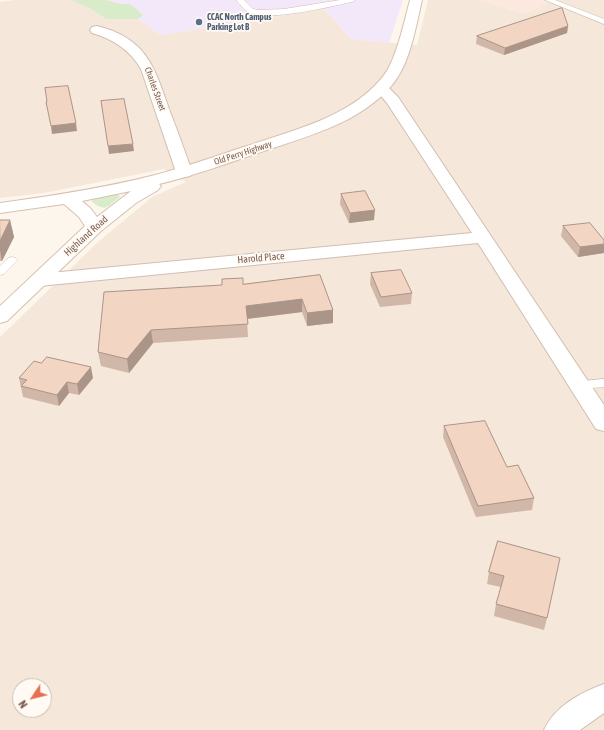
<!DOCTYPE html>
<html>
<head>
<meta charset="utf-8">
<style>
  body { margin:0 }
  #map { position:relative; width:604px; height:730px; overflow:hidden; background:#fdf6ec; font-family:"Asap Condensed",sans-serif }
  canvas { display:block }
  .north { position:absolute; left:12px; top:678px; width:40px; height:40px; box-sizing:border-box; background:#fffaf3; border:1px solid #cabbb1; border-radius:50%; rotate:235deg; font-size:11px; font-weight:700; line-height:16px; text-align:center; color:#7a5c4d }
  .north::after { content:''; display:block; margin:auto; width:14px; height:18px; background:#e76f51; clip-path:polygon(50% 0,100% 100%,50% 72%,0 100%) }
</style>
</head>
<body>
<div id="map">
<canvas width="604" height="730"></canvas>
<div class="north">N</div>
</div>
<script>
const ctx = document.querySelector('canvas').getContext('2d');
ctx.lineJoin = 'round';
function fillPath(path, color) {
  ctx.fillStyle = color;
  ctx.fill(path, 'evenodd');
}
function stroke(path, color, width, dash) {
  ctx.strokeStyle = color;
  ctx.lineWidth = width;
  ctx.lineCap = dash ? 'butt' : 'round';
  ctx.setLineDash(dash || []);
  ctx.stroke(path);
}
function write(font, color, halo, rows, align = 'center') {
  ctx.font = font + ' "Asap Condensed",sans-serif';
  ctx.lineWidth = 3.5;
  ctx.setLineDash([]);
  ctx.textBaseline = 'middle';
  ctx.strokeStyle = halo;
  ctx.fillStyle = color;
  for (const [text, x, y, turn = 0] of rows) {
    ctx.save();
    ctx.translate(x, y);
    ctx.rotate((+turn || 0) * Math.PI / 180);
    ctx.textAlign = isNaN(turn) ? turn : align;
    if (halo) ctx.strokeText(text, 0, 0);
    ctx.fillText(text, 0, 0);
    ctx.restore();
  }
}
fillPath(new Path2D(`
  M15,0H70L91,9L106,19H138L161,35L324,9L351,39L417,45L428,0H480L522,13L557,0H604V730H0V337L97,243L152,197L186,182L164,169L44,193L0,198V2ZM20,686H44V710H20Z`), '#f5e8da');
fillPath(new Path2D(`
  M480,0H557L522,13Z`), '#fde8e0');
fillPath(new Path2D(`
  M106,0H403L389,43L351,39L324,9L161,35L138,19L143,15L121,4Z`), '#f3e8fa');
fillPath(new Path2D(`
  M70,0H106L121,4H130L143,15L138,19H106L91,9Z
  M117,194L120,197C106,207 106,213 91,201L95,199Z`), '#d8ecc9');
const lane = new Path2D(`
  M236,0H244L253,9L259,10L284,9L340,0H356L352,2C328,7 272,21 250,13C245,11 240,4 236,0Z
  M545,0H555L604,19V24Z
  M12,257L16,258L18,260L4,274L0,275V266L8,258Z
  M604,379V387L579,389L574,388L572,385L574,382Z`);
const street = new Path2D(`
  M97,26C146,38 154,66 169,109C177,130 185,151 192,172L190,176L184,177L178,176L176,172L141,69C130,50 113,39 92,33L90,30L92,27Z
  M381,84L386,85L398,97L604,405V431L596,429L478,243L39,286L32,284L29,280L32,276L39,274L472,233L387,103L374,88L376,85Z
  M604,684V713L580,730H544C555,706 580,693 604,684Z`);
const secondary = new Path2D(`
  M410,0H422C416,26 410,64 392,85C358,125 304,137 258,153C225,164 193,176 159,184L161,186L158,190L136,203L101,231L7,321L0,323V306L85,226L79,217L64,204L0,213V203C52,196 104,188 155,175C186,167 216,156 247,146C293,130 348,118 381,79C396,63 404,22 410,0ZM131,191L97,217L91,209L82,201Z`);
stroke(lane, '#d1beb0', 1);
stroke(street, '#d1beb0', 2);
stroke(secondary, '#d6c0b0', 2);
fillPath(lane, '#fff');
fillPath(street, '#fff');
fillPath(secondary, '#fff');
fillPath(new Path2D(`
  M568,26L567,33L504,55L476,44L477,36Z
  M341,194L374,220L349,223L340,204Z
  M0,220H10L14,237L2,261H0Z
  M563,226L604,240V253L578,257L561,236Z
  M371,273L412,293L411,304L380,307L370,284Z
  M320,275L333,310V323L307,326L302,312L247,319L248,337L153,343L129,373L101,366L98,352L243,284Z
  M19,378H93L79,395L69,393L59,406L23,397Z
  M444,426L507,467L534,498L532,510L476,517L443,437Z
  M498,541L547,618L544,630L494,616L496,604L501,587L487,584L489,572Z`), '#d1b7a8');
fillPath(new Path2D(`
  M568,26L567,33L504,55L505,48Z
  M76,123L77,131L52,134L51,126Z
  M133,144L134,151L109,154L108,146Z
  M375,210L374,220L349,223L350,213Z
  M10,220L14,237L2,261L0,250V241Z
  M604,244V253L578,257L580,247Z
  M302,299V312L246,319V306Z
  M333,310V323L307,326V313Z
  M151,330L153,343L129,373L127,359Z
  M91,367L93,378L79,395L77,384Z
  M67,382L69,393L59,406L57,395Z`), '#aa9588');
const building = new Path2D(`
  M562,8L568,26L505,48L477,36Z
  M68,86L76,123L51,126L46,102H47L45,88Z
  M124,99L133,144L108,146L101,101Z
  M365,191L375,210L350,213L341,194Z
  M0,220H10L0,241Z
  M590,223L604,240V244L580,247L563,226Z
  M401,270L412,293L381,297L371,273Z
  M320,275L333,310L307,313L302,299L246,306L248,324L151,330L127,359L98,352L104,292L222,285V279L243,278V284Z
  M47,357L91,367L77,384L67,382L57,395L21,386L27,380L19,378L34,361L41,363Z
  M485,421L507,467L518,465L534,498L478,506L444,426Z
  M498,541L560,558L547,618L496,604L504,576L489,572Z`);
fillPath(building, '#f3d5c3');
stroke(building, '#aa9588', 1);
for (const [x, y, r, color] of [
  [199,22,4,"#5c6f8a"]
]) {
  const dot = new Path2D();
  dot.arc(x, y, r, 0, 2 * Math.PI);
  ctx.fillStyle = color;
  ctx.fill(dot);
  stroke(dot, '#fffaf3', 1.5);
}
write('bold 9px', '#4e5e75', '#fffaf3', [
  ["CCAC North Campus",207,17],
  ["Parking Lot B",207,27]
], 'left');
write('9px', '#7a5c4d', '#fffaf3', [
  ["Charles Street",155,89,70],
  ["Old Perry Highway",243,153,-18]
]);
write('10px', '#7a5c4d', '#fffaf3', [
  ["Highland Road",86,236,-42],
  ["Harold Place",261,258,-5]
]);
</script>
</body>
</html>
